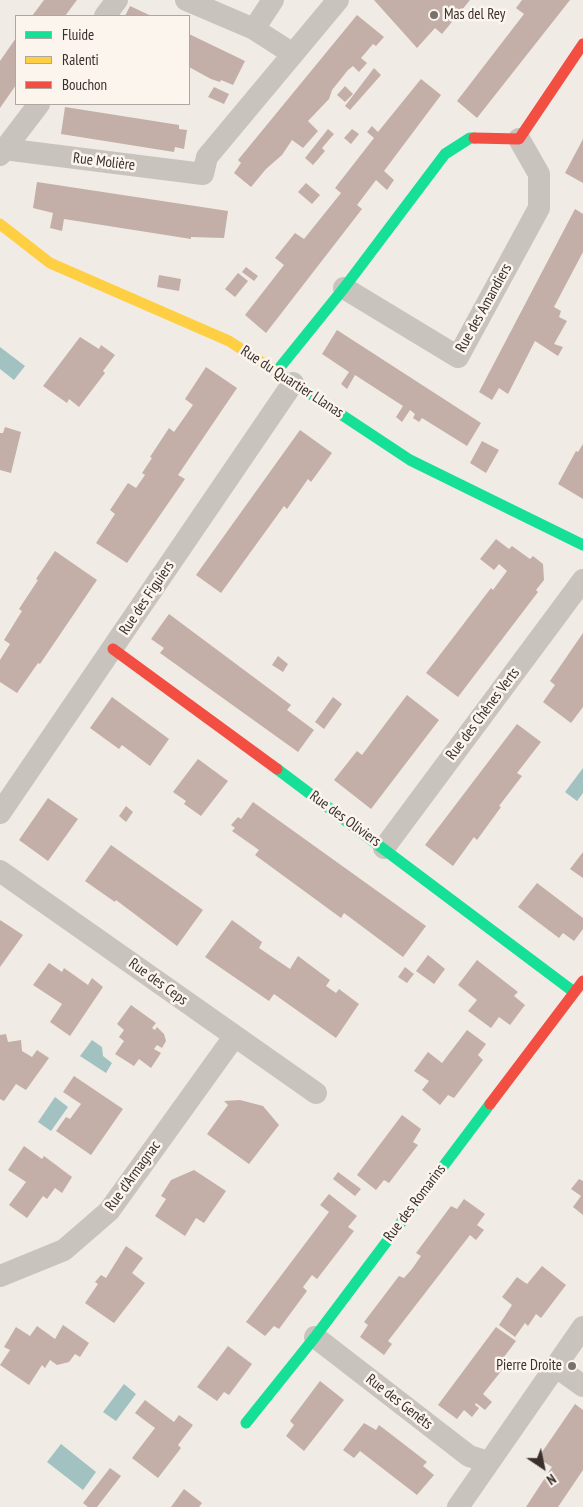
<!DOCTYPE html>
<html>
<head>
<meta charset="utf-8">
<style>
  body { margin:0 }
  #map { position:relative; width:583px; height:1507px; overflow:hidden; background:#f0ebe5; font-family:"PT Sans Narrow",sans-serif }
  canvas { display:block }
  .legend { position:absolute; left:15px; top:15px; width:175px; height:90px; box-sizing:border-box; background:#fbf5ee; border:1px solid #aea6a0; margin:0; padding:6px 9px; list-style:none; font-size:15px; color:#3b302b }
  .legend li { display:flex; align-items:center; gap:10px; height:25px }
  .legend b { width:25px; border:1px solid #aea6a0 }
  .north { position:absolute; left:518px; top:1442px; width:50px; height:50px; -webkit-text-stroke:4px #fbf5ee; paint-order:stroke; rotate:146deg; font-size:14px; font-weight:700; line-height:20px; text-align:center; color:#3b302b }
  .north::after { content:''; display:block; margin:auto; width:18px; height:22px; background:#3b302b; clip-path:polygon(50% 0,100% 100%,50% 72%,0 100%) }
</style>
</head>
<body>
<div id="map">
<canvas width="583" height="1507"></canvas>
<ul class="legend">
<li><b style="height:6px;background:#16e098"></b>Fluide</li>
<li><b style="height:6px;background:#ffcf43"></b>Ralenti</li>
<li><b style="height:6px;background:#f24e42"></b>Bouchon</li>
</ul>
<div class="north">N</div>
</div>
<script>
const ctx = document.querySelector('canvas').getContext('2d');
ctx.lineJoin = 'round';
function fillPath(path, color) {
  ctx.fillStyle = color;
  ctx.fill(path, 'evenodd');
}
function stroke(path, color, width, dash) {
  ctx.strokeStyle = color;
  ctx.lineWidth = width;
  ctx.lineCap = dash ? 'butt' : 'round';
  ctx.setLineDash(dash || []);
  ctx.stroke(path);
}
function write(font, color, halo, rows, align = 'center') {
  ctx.font = font + ' "PT Sans Narrow",sans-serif';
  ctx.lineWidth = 5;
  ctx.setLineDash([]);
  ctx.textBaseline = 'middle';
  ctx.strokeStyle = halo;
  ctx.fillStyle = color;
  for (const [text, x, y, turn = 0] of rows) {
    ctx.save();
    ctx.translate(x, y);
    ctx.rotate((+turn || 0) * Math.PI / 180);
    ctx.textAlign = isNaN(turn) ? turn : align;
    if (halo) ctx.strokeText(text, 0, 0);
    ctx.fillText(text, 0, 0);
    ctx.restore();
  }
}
fillPath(new Path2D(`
  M0,347L25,366L14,380L0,369Z
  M583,768V793L577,801L565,792Z
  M92,1040L102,1047L103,1056L112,1063L106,1073L80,1056Z
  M55,1097L68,1107L51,1131L38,1122Z
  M124,1384L136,1394L116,1421L103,1412Z
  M61,1444L96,1472L83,1490L47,1462Z`), '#a1c2c1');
fillPath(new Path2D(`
  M44,0H77L65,16H32Z
  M374,0H470L442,34L435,28L417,48Z
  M522,0H570L477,118L457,101L524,14L516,8Z
  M130,6L147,14L152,16H125Z
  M357,15L384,37L376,46L373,44L361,58L367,63L359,72L353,66L348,70L332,90L329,99L308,121L318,131L303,148L292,140L282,155L266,169L251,187L234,173L241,163L238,160Z
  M189,34L245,61L233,85L221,80L220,82L211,79L189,67Z
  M16,38V85L0,108V61Z
  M374,68L381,75L350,110L345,106Z
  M421,79L441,95L384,171L394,180L387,190L376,180L357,205L362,209L266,333L245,315L284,265L275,258L295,233L304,239L341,193L335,188L374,138L367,132L372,126L378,132Z
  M345,86L353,94L345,102L337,95Z
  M214,87L229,94L224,104L208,97Z
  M65,107L179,125V129L187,130L184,149L175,147L174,152L61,134Z
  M328,129L334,134L322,148L325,151L313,165L305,158Z
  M352,129L359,134L351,144L344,138Z
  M583,139V183L565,173Z
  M37,182L228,211L224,238L191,237V239L64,219L62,231L50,228L53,213L33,208Z
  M306,183L320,195L312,204L298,192Z
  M575,209L583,214V252L554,307L561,311L559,317L567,321L554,344L563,347L558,356L535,341L508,394L499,388L492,400L479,392Z
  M246,267L258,276L254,281L242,272Z
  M238,273L248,281L235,297L225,289Z
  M159,275L181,279L179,291L157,287Z
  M337,330L481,423L467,446L422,418L419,422L413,418L415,414L410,410L402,422L396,417L403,406L355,375L347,389L341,384L349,372L322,354Z
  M80,337L99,349L101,345L115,355L103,371L105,373L79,407L69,399L67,403L43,386Z
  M206,367L237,388L178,475L185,479L127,563L96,543L115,514L110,510L128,483L136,488L145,475L142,473L152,458L150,457L169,428L174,432L193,405L185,399Z
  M5,427L21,432L11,473L0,470V433H3Z
  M300,430L332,453L311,482L308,479L287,509L284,506L221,593L196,575Z
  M482,441L499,450L486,473L470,463Z
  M583,444V499L558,484L576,451L578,452Z
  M496,539L509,549L512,546L530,559L533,556L543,564L544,580L536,590L538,592L458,697L426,673L491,588L493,590L507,571L499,564L494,570L480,559Z
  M55,551L97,580L40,664L38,663L17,693L0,682V660L10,644L4,640L22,611L19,609L38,580L36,579Z
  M169,614L291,705L287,710L314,730L298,752L160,653L164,648L151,639Z
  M583,633V707L571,723L543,702L555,685L550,681Z
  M278,656L288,664L283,672L272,665Z
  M407,695L439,720L371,809L334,780L357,751L362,755Z
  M112,697L169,739L150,766L122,745L119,749L90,728Z
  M333,697L342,704L324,729L315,722Z
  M517,724L541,742L517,773L522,776L499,806L501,807L477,840L474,837L453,866L425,845Z
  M198,759L228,781L201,816L184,804L186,801L173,792Z
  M48,798L78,819L48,861L19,840Z
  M253,802L426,926L403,957L344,913L341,918L255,855L259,850L232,831L235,828L231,825L238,817L241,819Z
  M126,806L133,812L126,822L119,816Z
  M111,845L203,910L177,946L116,900L115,902L85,881Z
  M583,852V878L570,869Z
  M537,883L583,918V929L574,941L563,933L559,938L518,907Z
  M0,920L23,935L0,967Z
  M232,920L262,942L259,948L290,969L298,956L330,980L326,986L336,993L339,989L359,1004L336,1038L274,994L269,1001L205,957Z
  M428,955L445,969L434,984L416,971Z
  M477,960L518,992L514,996L525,1005L510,1025L499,1017L491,1028L468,1011L477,1000L458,985Z
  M49,963L62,972L64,968L88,985L92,978L103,987L70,1036L50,1022L62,1004L33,985Z
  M405,967L414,974L407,983L398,977Z
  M131,1005L156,1023L152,1028L155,1030L157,1027L164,1034L166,1041L162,1048L157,1045L154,1049L161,1053L151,1068L139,1059L134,1066L115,1054L124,1041L119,1037L124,1030L117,1024Z
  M467,1030L486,1044L478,1055L483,1060L454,1098L448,1095L440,1105L422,1090L429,1081L414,1071L428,1052L442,1063Z
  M6,1034L8,1042L21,1040L22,1051L32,1057L37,1050L49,1058L26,1090L16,1084L4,1101L0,1099V1035Z
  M74,1076L123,1109L91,1155L56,1131L66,1117L70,1119L81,1104L63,1092Z
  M240,1100L263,1106L279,1125L249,1164L207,1134L228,1105L224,1101Z
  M402,1115L421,1129L413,1142L418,1145L389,1183L384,1180L376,1190L357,1175Z
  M24,1146L42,1159L44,1156L72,1177L62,1193L55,1188L47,1199L43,1196L27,1218L9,1205L26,1182L8,1170Z
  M194,1170L226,1191L204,1223L196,1218L185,1236L155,1216L166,1199L161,1196L171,1180Z
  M338,1172L361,1189L355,1196L333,1179Z
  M579,1179L583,1181V1215L573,1207L581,1196L571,1189Z
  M329,1194L357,1216L348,1227L354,1231L317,1279L312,1275L303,1287L307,1291L279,1329L274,1326L265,1336L246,1322L329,1212L320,1205Z
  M464,1199L485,1214L477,1225L484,1230L476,1240L470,1235L388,1341L392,1344L384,1355L360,1337L368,1325L364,1322L399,1276L404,1278L412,1269L421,1256L416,1253L451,1206L457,1209Z
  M126,1246L143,1258L132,1273L145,1283L114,1323L85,1303L98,1284L95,1282L101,1275L106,1278Z
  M542,1266L566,1285L541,1318L536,1314L528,1326L525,1323L515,1337L499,1325L512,1305L502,1297L517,1277L527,1284Z
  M63,1325L89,1343L80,1357L75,1354L69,1362L57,1365L50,1360L45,1368L42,1365L29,1385L0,1365L10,1350L4,1347L16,1327L30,1336L37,1326L55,1339Z
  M496,1327L516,1341L501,1361L506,1365L483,1394L492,1402L485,1410L476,1403L475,1405L479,1408L472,1417L464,1410L457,1419L438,1405Z
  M228,1346L252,1364L229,1395L224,1392L217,1401L197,1387Z
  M320,1381L344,1400L304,1451L286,1436L294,1425L290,1421Z
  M145,1400L174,1422L179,1415L193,1425L178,1445L181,1448L158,1478L132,1458L155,1428L135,1413Z
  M575,1404L583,1410V1470L558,1507H526L552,1467L538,1458Z
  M364,1423L376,1430L379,1425L427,1462L423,1466L434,1475L417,1495L360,1451L354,1458L343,1450Z
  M110,1468L121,1476L97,1507H88L83,1503Z
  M184,1489L202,1503L199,1507H171Z`), '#c3afa7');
stroke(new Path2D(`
  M186,0L254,29
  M105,16L117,0
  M293,54L338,0
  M4,149L203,174L207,157L293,54L254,29L273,0
  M0,155L39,104
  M344,288L458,357L539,208V174L519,139
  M0,813L293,383
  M384,848L583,580
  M0,871L316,1093
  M0,1276L64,1250L109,1211L234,1037
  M315,1337L469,1456L488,1462
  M555,1366L583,1386
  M458,1507L583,1327`), '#c9c3be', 22);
stroke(new Path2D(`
  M277,371L344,288L445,154L470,138H474
  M283,376L410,460L583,545
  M277,769L574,992
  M246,1423L315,1337L490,1104`), '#16e098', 11);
stroke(new Path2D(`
  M0,224L50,263L229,341L283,376`), '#ffcf43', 11);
stroke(new Path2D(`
  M474,138L519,139L583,44
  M113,649L277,769
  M490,1104L583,981`), '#f24e42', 11);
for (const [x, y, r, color] of [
  [434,15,5,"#7a716c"],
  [572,1366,5,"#7a716c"]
]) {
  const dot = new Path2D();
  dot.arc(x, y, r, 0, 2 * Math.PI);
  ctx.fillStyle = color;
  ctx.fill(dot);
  stroke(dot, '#fbf5ee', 2);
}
write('15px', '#3b302b', '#fbf5ee', [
  ["Mas del Rey",444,15],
  ["Pierre Droite",562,1366,"right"]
], 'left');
write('15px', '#3b302b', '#fbf5ee', [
  ["Rue Molière",104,162,7],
  ["Rue des Amandiers",484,308,-61],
  ["Rue du Quartier Llanas",292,382,33],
  ["Rue des Figuiers",147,598,-56],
  ["Rue des Chênes Verts",483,714,-53],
  ["Rue des Oliviers",345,819,36],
  ["Rue des Ceps",158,982,36],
  ["Rue d'Armagnac",133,1176,-54],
  ["Rue des Romarins",415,1203,-53],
  ["Rue des Genêts",399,1402,38]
]);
</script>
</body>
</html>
